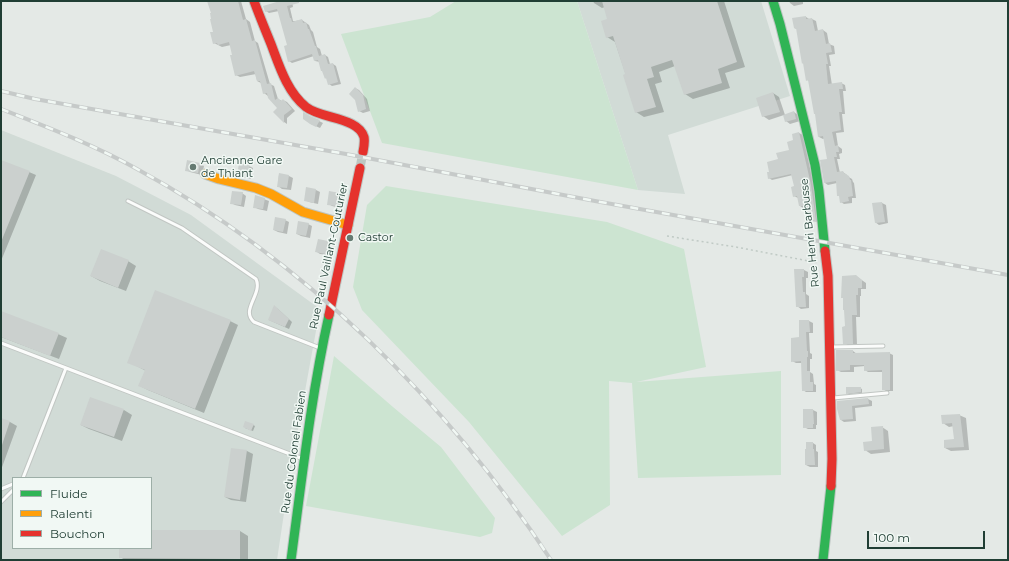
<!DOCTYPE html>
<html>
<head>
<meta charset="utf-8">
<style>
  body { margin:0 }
  #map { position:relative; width:1009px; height:561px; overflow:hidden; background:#e4e9e6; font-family:Montserrat,sans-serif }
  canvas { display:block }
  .frame { position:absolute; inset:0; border:2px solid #203e34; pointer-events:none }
  .legend { position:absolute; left:12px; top:477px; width:140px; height:72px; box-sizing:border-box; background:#f1f8f4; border:1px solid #9daea7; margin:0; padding:5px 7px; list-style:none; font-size:12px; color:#203e34 }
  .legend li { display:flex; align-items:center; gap:8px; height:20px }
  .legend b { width:20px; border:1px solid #9daea7 }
  .scale { position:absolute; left:867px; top:531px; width:118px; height:18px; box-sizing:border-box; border:2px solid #203e34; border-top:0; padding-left:5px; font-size:12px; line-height:14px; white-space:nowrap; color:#203e34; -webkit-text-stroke:3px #f1f8f4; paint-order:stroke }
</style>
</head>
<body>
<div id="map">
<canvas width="1009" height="561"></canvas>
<div class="frame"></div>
<ul class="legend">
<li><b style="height:5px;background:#30b455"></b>Fluide</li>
<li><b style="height:5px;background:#ff9f0a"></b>Ralenti</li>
<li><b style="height:5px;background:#e5322d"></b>Bouchon</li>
</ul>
<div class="scale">100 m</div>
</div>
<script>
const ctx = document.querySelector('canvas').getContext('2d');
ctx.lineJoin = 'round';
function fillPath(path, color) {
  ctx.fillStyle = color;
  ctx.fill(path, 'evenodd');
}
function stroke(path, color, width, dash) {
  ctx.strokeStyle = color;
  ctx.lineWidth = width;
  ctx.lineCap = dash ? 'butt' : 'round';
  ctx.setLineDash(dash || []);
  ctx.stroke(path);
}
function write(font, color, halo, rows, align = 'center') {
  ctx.font = font + ' Montserrat,sans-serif';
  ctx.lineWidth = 3;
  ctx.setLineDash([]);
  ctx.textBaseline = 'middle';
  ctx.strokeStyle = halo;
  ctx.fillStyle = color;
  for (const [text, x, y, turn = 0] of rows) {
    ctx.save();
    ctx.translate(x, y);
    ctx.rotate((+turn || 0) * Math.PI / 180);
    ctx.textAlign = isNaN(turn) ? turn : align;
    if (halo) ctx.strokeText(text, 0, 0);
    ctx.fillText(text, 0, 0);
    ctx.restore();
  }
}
fillPath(new Path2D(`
  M577,1H761L790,96L668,135L685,194L638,190Z
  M1,130L116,176L191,215L320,309L290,473L277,560H1ZM13,478H151V548H13Z`), '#d1dbd6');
fillPath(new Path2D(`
  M456,1H577L638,190L382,143L341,34L430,17Z
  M386,186L607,222L684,249L706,367L636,382L781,371V475L638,478L632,383L609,381L610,505L562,536L469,422L362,310L353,287L367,205Z
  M334,356L393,407L441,447L495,518L492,533L480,537L306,506Z`), '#cce4d1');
fillPath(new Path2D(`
  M214,1H241L246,19L250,22L255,41L258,43L270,84L274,86L278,99L282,101L283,100L287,102L295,111L287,118V124L284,122L274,112L279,108L268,96L264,93L261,83L257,81L256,74L240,77L236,75L231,45L222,47L214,43Z
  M284,1H292L293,7L290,8L293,21H295L302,20L309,25L311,30L313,32L317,47L320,49L322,56L325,55L328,57L330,64H333L336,66L341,84L332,86L329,84L320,62L315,61L314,56L292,63L289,61V46L279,11L269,13L266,11Z
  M593,1H724L745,67L725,73L730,88L693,99L685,94L675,66L659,72L662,82L655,84L664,112L644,117L636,112L626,75L615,42L607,37L609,20L605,7L602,8L594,3Z
  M789,1H803V4L794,6L790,3Z
  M806,17L809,19H812L816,21L818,31L823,30L827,33L829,44L834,46L835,54L829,55L831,66H829L832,85L841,83L845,85L846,91H843L845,114H842L844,132L836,133L838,146L842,149V153L839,154L840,159H837L840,173L843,172L847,175V176L852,179L853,182L854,183L856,198H852V203L844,204L841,202L837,183L828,185L825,183L828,160L825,138L823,139L819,137L816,114L809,81L807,80L805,64L803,63L797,29L794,28Z
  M355,88L359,90L367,99L370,111L363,113L359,111Z
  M773,93L779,97L785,115L794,112L798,115L800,121L790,124L786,121L784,115L769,120L763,116Z
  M319,121L323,123L320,128L311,124Z
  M799,133L803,135L814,187L819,222L811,221L808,219L805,207L803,208L800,206L798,198L794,196L795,187L793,175L772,180L769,178L771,173L779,160L790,151Z
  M1,161L29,172L36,175L1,261Z
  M188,161L200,164L204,166L202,175L190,172L186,170Z
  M249,166L253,168L251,179L242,177L238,175Z
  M279,174L289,176L293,178L291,190L282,189L278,186Z
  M307,189L316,190L320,192L318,204L309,202L305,200Z
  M242,193L246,196L244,207L235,205L231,203Z
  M339,194L343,196L341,208L332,206L328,204Z
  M256,196L269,201L267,211L258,209L254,207Z
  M882,203L886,205L888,223L879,225L875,222Z
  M285,220L289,222L287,234L278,232L274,230Z
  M308,224L312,226L310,238L301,236L297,234Z
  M328,242L331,244L329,255L320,254L317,252Z
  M128,261L136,266L126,291L100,281L91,276Z
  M795,270H804L808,272V278H806V294L809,296V308L801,309L797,306Z
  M856,276L866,283V289H861V296H860V317H856L857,345H848L844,343L846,327L844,298H842Z
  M274,307L278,309L292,322L289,329L269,320Z
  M1,312L58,334L67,338L59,359L1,337Z
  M230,321L238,325L204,413L148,390L140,386L146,371L129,362Z
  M809,321L813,323V333H809L810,353L812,354V359H810V372L813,374L814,384L816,385V392H806L803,390L802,363H796L792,361L800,337Z
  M837,351H853L857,354L889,353L893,355V391H886L883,389V372H868L865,370V366L854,367V372H841L837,370Z
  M860,388L862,389V393L849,394L847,393Z
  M868,399L872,401V406L855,408L856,421L844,422L841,420L838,409Z
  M124,410L132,415L122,441L89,429L81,425Z
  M804,410H813L817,412V425H816V429H808L804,427Z
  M959,415L966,418L969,450L951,451L945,448L955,440L954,426L949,427L943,423Z
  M1,419L10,422L17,426L1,470Z
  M253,425L255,426L253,431L245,428Z
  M882,427L888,431L890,452L871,454L865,450L873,442Z
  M813,443L816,445V451L818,452V467H810L806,465Z
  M232,449L247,451L253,454L246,502L231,500L225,497Z
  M151,531H240L248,536V560H125L120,557V548H151Z`), '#0003');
fillPath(new Path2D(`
  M207,1H238L243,20L246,19L252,41L255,40L267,84L271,83L275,100L278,98L281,101L283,99L292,109L284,115V123L273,112L277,108L268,98L267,93L263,94L260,81H257L254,71L235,76L230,55H232L229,42L218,45L217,43L213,44L210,32H213L210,19H211L210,13H211Z
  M280,1H299V3L287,6L290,18H291L292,22L302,19L303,23L306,22L308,29H309L315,46H316L319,56L325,54L328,64L333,63L338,82L328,85L326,78L325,79L322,71H321L318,60L314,61L312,54L288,62L284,46L287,45L277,9L265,12L263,6Z
  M602,1H717L737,62L718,69L722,83L684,95L672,60L651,67L654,77L647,79L656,107L635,113L623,75L625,74L613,36L606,38L601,21L607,19Z
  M806,16V19L812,18L815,31L823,29L826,44L830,43L832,52L826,53L828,64H826L828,84L842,82L843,89H839L842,112H839L841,130L832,132L835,146L838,145L839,152H836L837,157H834L837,172L843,171L844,173L849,176L850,180H851L853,196L848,197L849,201L840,203L839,196H837L836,181L824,183L820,160L827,159L823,136L818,137L815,114H814L808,80L806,81L803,63L802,64L796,28H794L792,18Z
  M355,87L363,95L366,109L358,112L355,100L349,94Z
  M773,92L780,112L762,117L756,98Z
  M794,111L796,119L785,122L783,115Z
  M303,112L310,116L320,120L316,127L310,124L303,119Z
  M799,132L811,185L816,221L807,220L804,206H799L797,196L793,197L791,187L794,186L791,174L768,179L767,172H769L767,162L778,159L776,153L789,150L787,142L793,140L792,134Z
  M1,160L30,171L1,242Z
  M187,160L200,163L198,173L185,171Z
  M239,163L250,165L247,178L237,176Z
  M279,173L289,175L287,188L277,187Z
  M306,187L316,189L314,203L304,201Z
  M232,191L243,192L241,205L230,204Z
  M329,191L340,193L337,206L327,205Z
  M255,195L265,198L263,209L253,208Z
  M882,202L885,222L875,223L872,203Z
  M275,217L286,219L283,232L273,230Z
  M298,221L309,223L306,236L296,234Z
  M318,239L328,241L326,254L315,252Z
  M101,249L129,260L118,288L90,276Z
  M794,269H804V277H802L803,292H805L806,307H796Z
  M856,275L862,280V288H858V295H856L857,315H852L853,344H843L842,327L845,326L844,310H843V298H841L842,276Z
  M155,290L231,320L195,409L138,386L145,370L127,363Z
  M274,305L289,319L285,327L268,320Z
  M1,311L59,333L50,356L1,337Z
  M799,320H809L810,332H806L807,351H808V357H807V371H810V382H813V391H802L801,361L791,362V338L799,337Z
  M836,350H853V353L890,352V390H882V370L864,371V365H850V370L836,371Z
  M846,387H861V392L846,394Z
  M90,397L124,409L114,437L80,425Z
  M868,398L869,404L852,406L853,419L840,420L837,409V401Z
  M803,409H813L814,424H813V428H803Z
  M960,414L964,447L944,448V440L954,439L952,423L942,424L941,415Z
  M1,418L10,421L2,445L1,444Z
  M245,421L254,424L251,431L243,427Z
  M883,426L884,449L864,451L863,442L872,441L871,427Z
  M806,442H813V449H814L815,465H805V449H806Z
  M231,448L247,450L240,500L224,497Z
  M151,530H240V559L119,558V548H151Z`), '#cbd0ce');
stroke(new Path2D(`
  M360,168L363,152`), '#bdc7c2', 9, [9, 4.5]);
const lane = new Path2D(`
  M128,201L182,228L256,279C263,294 240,310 254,322L320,348
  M1,343L303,459
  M832,347L883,346
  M833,398L887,393
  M23,478L66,368
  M1,489L13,484
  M1,502L13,490`);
const fast = new Path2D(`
  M773,1L780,24L815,165L819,191L825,251
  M291,560C302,478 311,396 329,315
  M823,560L831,486`);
const slow = new Path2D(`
  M205,174L219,179L256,188L271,194L303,212L348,225`);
const jam = new Path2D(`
  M254,1C259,15 265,29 271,44C279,65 287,92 306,107C321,119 358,117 364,137C365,142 364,147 363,152
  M825,251L828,276L832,459L831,486
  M329,315L360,168`);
stroke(lane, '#c1c6c3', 5);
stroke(fast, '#bdc5c2', 11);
stroke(slow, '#bdc5c2', 11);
stroke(jam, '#bdc5c2', 11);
stroke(new Path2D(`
  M667,236L736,247L819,263`), '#c0cac5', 1.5, [2, 3]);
stroke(lane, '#fbfcfb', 3);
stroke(fast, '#30b455', 9);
stroke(slow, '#ff9f0a', 9);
stroke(jam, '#e5322d', 9);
const rail = new Path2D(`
  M1,91L35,99L346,154L595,201L1008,275
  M1,109C47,127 94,145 137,169C303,259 448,403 551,560`);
stroke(rail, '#c6cac9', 4);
stroke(rail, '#f1f8f4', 2.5, [8]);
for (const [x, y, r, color] of [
  [193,167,4,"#657a72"],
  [350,238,4,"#657a72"]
]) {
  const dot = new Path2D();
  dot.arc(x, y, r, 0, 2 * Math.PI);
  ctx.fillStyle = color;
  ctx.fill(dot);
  stroke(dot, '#f1f8f4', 1.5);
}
write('11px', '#203e34', '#f1f8f4', [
  ["Ancienne Gare",201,161],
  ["de Thiant",201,174],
  ["Castor",358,238]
], 'left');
write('11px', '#203e34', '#f1f8f4', [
  ["Rue Henri Barbusse",810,233,-96],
  ["Rue Paul Vaillant-Couturier",329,256,-78],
  ["Rue du Colonel Fabien",294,452,-82]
]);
</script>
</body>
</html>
